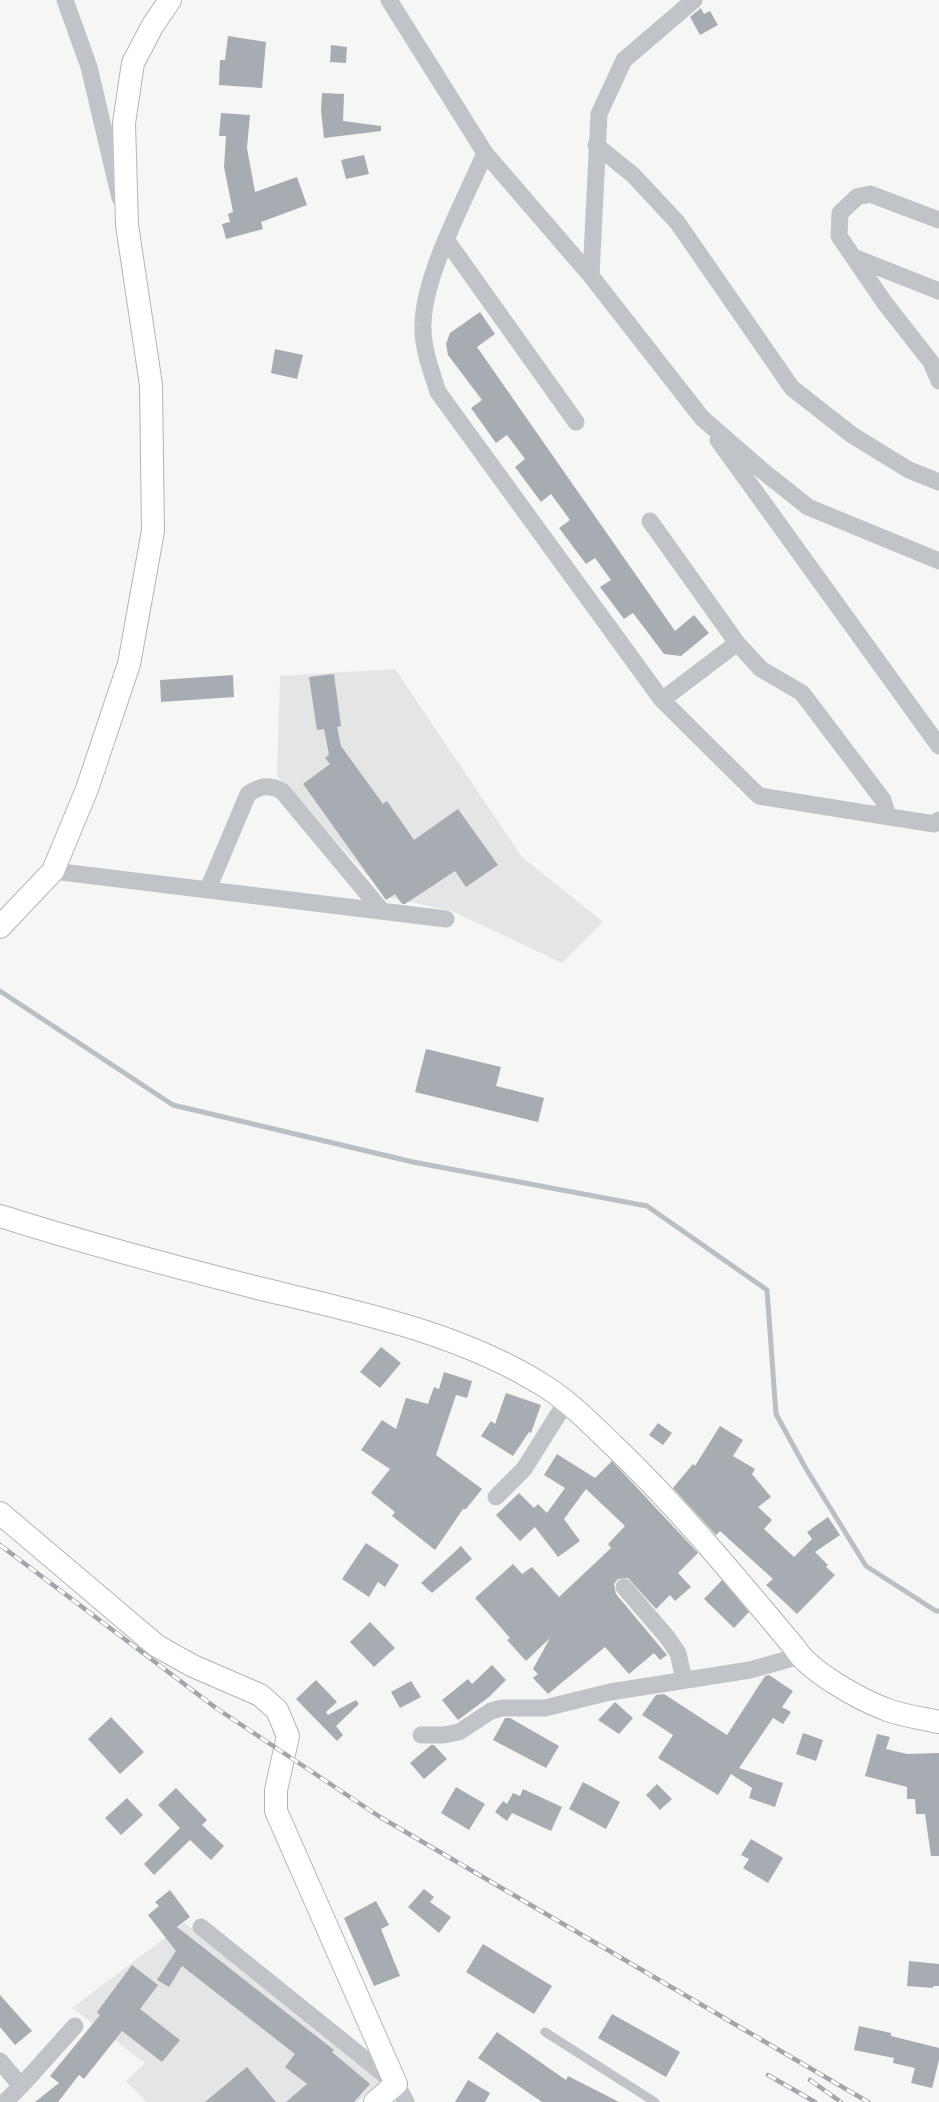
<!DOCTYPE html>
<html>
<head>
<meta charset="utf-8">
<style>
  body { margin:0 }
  canvas { display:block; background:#f6f6f4 }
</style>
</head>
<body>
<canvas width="939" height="2102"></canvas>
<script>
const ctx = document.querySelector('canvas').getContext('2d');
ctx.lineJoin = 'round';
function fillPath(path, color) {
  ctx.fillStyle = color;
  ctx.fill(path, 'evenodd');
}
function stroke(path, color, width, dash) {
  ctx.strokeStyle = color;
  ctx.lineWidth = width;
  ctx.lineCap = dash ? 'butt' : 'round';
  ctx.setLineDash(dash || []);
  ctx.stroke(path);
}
fillPath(new Path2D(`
  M395,669L522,857L603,922L562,963L452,911L387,897L277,776L280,676Z
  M185,1923L382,2081L357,2102H146L126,2081L145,2063L72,2008Z`), '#e4e5e4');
stroke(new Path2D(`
  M0,991L173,1105L413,1162L647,1206L767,1290L776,1414L805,1467L866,1566L936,1611H939`), '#b8c0c6', 5);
fillPath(new Path2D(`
  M701,8L704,14L710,11L718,25L700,35L690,17Z
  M228,36L266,42L262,88L219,85L220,60H225Z
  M331,45L347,47L346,63L330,62Z
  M322,93L344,94L343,121L381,126V131L324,138L321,111Z
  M221,113L250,115L247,148L255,192L297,177L307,205L261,222L263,229L226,239L222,224L230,222L228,214L233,212L224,167L226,136H219Z
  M364,155L369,174L346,179L341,160Z
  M480,312L495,334L477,347L675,631L694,615L709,633L681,656L664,654L633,613L624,619L600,587L611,580L595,558L586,564L559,528L570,520L551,494L541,502L515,467L525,459L507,435L496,443L471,408L482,400L448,355L446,344L450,333Z
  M275,349L303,355L297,379L271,373Z
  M334,674L341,726L337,727L341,746L383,804L387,801L414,840L458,809L498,865L466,887L455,871L405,904H402L395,894L386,900L303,784L330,764L325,758L329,755L324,729L317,730L309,677Z
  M233,675L234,697L161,702L160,680Z
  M426,1049L501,1067L496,1086L544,1098L538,1122L415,1092Z
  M381,1347L401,1363L380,1388L360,1372Z
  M444,1372L472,1381L467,1398L456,1395L436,1455L482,1489L466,1509H463L435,1550L392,1516L395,1512L371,1493L390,1469L361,1450L382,1420L396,1429L406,1398L428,1404L434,1387L439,1389Z
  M506,1393L541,1405L531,1433L529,1432L513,1456L481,1436L491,1421L495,1424Z
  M658,1423L672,1433L663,1445L649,1435Z
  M720,1426L743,1440L733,1456L755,1469L752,1474L771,1497L758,1507L772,1520L764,1529L794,1557L812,1539L807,1532L828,1517L840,1535L815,1552L828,1565L826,1567L835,1575L797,1614L766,1585L773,1579L720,1531L716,1535L673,1488L693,1464L695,1466Z
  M557,1454L595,1478L612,1461L698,1553L678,1573L691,1587L675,1601L670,1595L656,1609L628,1578L618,1579L614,1584L616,1594L667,1655L660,1660L654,1653L629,1674L605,1647L548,1694L533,1678L538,1674L533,1669L550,1638L526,1661L507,1640L510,1638L475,1598L513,1564L522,1574L532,1567L559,1597L611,1548L608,1544L625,1526L586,1489L564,1519L580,1541L558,1557L535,1527L520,1541L496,1515L519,1493L534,1508L538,1504L547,1513L565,1488L544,1475Z
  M366,1543L399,1565L385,1587L378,1582L369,1597L342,1579Z
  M461,1546L472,1559L432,1593L421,1583Z
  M722,1580L749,1612L734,1628L704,1599Z
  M370,1622L395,1648L374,1667L350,1642Z
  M492,1665L506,1680L489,1697L458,1720L442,1700L468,1679L472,1684Z
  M769,1675L793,1691L782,1707L791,1712L783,1724L773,1718L739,1768L783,1783L775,1807L749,1798L752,1788L731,1774L718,1795L658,1758L673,1735L642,1715L656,1695L664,1694L727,1735L765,1676Z
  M316,1680L337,1702L326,1712L328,1715L356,1700L359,1704L336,1726L343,1735L337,1741L296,1699Z
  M411,1681L421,1697L400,1708L391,1692Z
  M615,1702L633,1718L619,1734L598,1720Z
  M111,1717L144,1752L120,1774L88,1739Z
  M505,1718H510L559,1746L546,1768L493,1740Z
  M803,1733L823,1740L816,1761L796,1754Z
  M877,1734L890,1737L886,1749L907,1754L939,1753V1856H931L925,1814H916L915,1799H907V1787L865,1776Z
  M431,1745H434L447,1759L424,1779L410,1763Z
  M583,1782L620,1802L606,1829L569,1809Z
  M657,1784L672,1799L660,1810L646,1795Z
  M456,1787L485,1804L469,1830L441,1813Z
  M176,1788L207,1820L202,1825L224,1846L211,1860L190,1840L154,1875L144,1864L180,1828L158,1805Z
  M523,1789L562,1807L551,1831L512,1813L507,1821L495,1812L503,1801L507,1804L513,1793L520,1796Z
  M127,1798L143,1815L121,1835L105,1818Z
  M751,1839L783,1858L768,1883L743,1868L749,1859L741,1855Z
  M424,1889L434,1897L430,1902L451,1917L439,1933L408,1907Z
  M170,1890L190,1917L177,1927L334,2050L332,2052L370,2084L354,2102H286L307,2084L285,2067L295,2054L182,1966L169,1987L157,1980L176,1951L148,1915L159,1906L155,1902Z
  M376,1901L389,1925L381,1929L400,1976L374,1986L344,1918Z
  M483,1944L552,1986L534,2014L466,1972Z
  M909,1961L939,1964V1986H933V1988L907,1986Z
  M132,1965L158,1985L140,2009L180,2040L162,2062L122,2031L84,2079L79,2075L58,2102H35L59,2083L50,2076L100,2015L97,2012Z
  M0,1995L32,2031L15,2045L0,2027Z
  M612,2014L680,2052L666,2077L598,2038Z
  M859,2026L891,2033V2036L939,2048V2060L932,2088L911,2083L915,2068L893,2063L894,2058L854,2050Z
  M497,2032L566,2080L568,2076L619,2102H542L478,2058Z
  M247,2067L276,2102H205Z
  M468,2080L490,2093L485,2102H455Z`), '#a6acb2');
const secondary = new Path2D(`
  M0,927L53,871L87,789L129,664L153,531L151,385L127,225L124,123L133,63L153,25L170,0
  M0,1216C85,1243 171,1266 258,1288C356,1312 460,1332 546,1387C571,1403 592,1425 613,1445C679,1508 737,1579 795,1648C808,1671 861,1700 885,1709C902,1716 922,1718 939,1722
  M0,1513L157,1646L193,1666L260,1695L277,1710L288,1736L276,1790V1811L396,2084L375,2102`);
stroke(secondary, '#b1b5b9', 24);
stroke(new Path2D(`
  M545,2032L655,2102`), '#c0c3c7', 9);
stroke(new Path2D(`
  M65,0L89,67L120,198
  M389,0L485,153L591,276L702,418L764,472L808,507L939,561
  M596,145L633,175L677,222L792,388L852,435L909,470L939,482
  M485,153C465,200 424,274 423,324C422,347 431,370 438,392L662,700L759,796L934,824L939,820
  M939,220L870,194L857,197L840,213L839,236L884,302L931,362L939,381
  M447,241L576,422
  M853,257L939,291
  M591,276L599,114L624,60L694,0
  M718,440L939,746
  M650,521L737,643L761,669L802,693L883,800L888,817
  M662,700L737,643
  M53,871L446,919
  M208,889L248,794C260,786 268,784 282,791L382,911
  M496,1497L524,1469L566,1402
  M624,1587L667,1637L678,1653L684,1680
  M421,1735H444L459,1732L491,1711L502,1708H545L610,1692L750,1670L800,1656
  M201,1927L396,2084L406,2102
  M0,2061L21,2086L5,2102
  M21,2086L75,2026`), '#c0c3c7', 17);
stroke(secondary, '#fff', 22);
const rail = new Path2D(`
  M0,1545L216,1708L380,1817L868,2102
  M768,2075L815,2102
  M810,2080L841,2102`);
stroke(rail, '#a2a6ac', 4.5);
stroke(rail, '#fff', 3, [9]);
</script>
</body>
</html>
